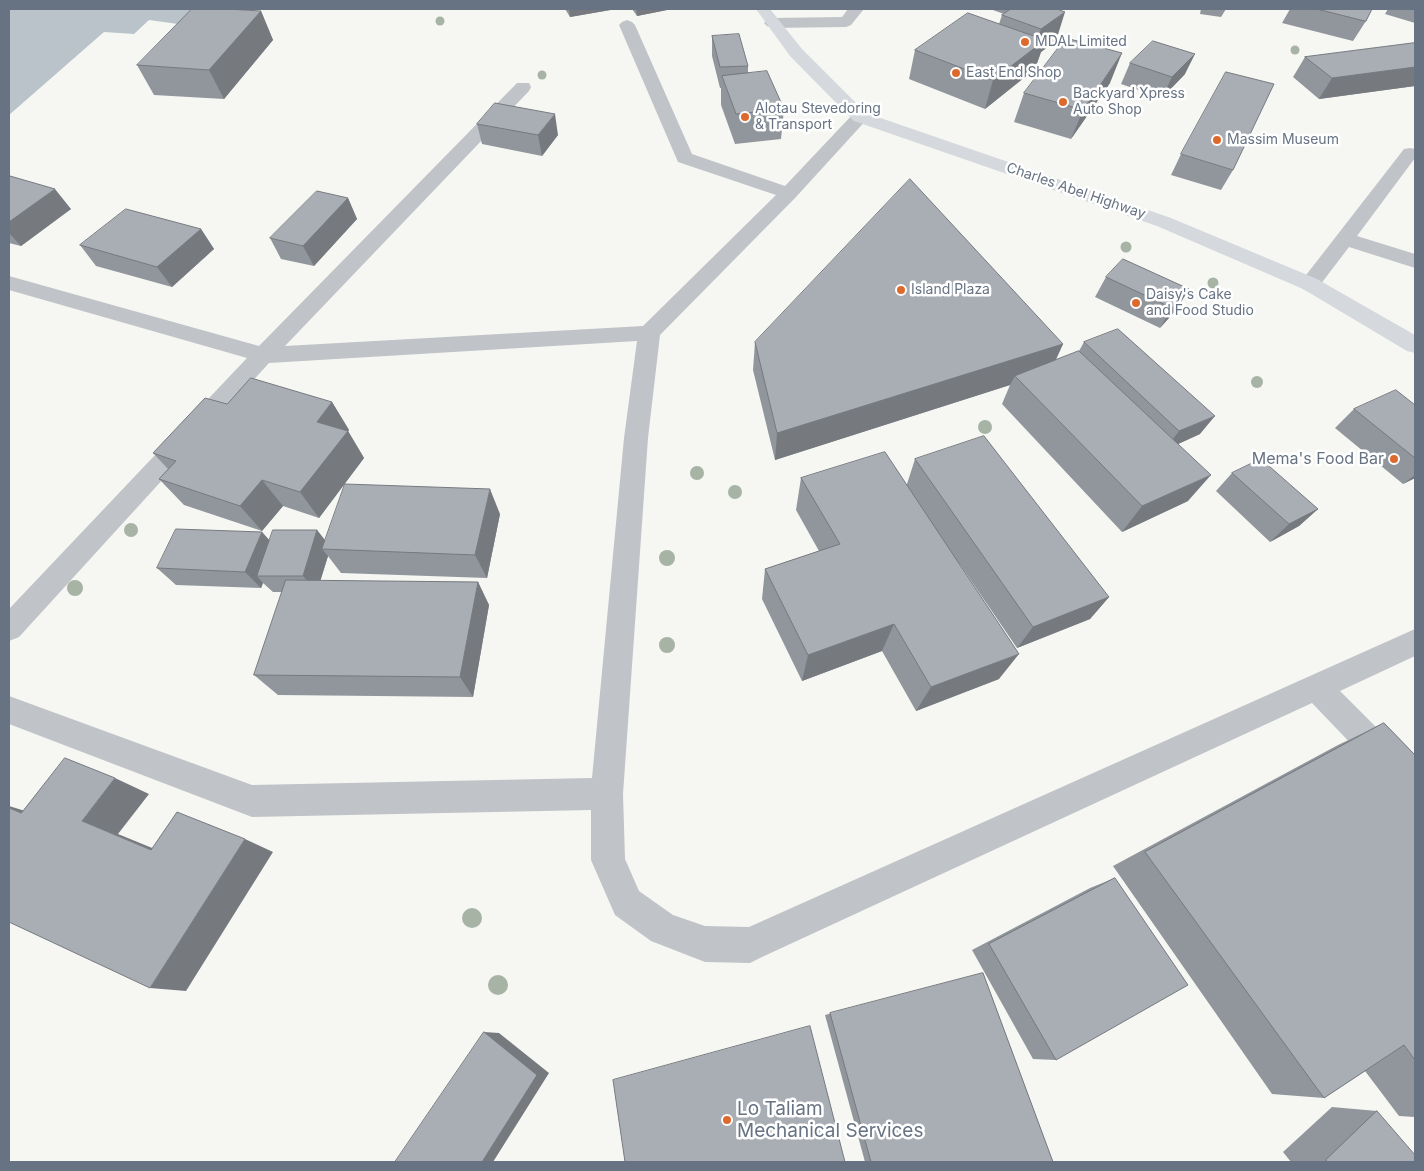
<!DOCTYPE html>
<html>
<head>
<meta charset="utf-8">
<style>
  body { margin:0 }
  #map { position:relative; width:1424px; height:1171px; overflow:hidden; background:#f6f7f3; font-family:Inter,sans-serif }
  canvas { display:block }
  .frame { position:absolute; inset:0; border:10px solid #677383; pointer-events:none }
</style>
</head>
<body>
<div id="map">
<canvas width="1424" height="1171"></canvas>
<div class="frame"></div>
</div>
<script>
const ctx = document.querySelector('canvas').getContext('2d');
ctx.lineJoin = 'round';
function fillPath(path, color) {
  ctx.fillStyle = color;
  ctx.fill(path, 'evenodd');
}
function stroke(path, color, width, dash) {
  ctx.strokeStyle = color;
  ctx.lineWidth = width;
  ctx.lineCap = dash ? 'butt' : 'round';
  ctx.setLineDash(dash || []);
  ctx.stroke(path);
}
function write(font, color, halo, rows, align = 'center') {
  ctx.font = font + ' Inter,sans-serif';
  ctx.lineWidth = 5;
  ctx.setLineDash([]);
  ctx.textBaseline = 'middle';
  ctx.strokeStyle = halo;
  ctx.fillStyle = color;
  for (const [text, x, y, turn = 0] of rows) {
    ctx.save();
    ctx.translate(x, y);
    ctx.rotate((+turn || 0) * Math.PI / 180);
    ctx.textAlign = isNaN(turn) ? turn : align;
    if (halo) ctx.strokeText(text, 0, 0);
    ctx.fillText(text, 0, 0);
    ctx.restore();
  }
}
fillPath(new Path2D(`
  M9,9H191L185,25L149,20L134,34L104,32L9,115Z`), '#bac3c9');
fillPath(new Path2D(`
  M848,9H864L851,25L846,27L772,28L767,26L764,23L767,20L772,18L842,17Z
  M627,20L632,22L635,25L692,154L785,186L854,113L860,112L866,113L869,117L796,197L660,335L648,438L623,794L625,859L639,891L673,915L705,926L749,927L1415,629V656L1340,691L1415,766V804L1404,799L1312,703L762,957L750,963L705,962L651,941L615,915L591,860V810L252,817L9,724V696L252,785L592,778L624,438L637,341L269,363L19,637L9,641V609L247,358L9,290V276L259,346L517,83H529L531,87L529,91L285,346L643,326L776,195L678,162L619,25L622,22Z
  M1410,148L1415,149V158L1357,236L1415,254V268L1349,247L1317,289L1310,291L1303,289L1299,284L1303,279L1404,149Z`), '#c0c3c7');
fillPath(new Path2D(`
  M756,9H770L802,49L866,113L1171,218L1317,279L1415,335V353L1407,351L1303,289L1157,226L854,121L790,56Z`), '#d5d8dc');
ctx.fillStyle = '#a7b3a5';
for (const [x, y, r] of [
  [440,21,4.5],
  [1295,50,4.5],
  [542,75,4.5],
  [1126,247,5.5],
  [1213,283,5.5],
  [1257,382,6],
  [985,427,7],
  [697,473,7],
  [735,492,7],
  [131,530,7],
  [667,558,8],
  [75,588,8],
  [667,645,8],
  [472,918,10],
  [498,985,10]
]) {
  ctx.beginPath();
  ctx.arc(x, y, r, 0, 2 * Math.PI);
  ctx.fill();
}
fillPath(new Path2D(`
  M565,9H616L570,17Z
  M632,9H667V10L637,16Z
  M990,9H1057L1056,41L1041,52L1035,69L985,109L909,79L915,50L999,24L1002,15L1004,14Z
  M1201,9H1226L1221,17L1200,14Z
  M1290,9H1372L1366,21L1353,41L1282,23Z
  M1388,9H1415V23L1385,14Z
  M261,11L273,40L224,99L154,95L137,65Z
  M712,36L748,66V73L784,109L781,139L735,144L721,105V88H720L712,56Z
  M1415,43V86L1319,99L1293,77L1305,57Z
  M1130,63L1185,74L1162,98L1121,84Z
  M1110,83L1071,139L1014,122L1024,93Z
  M477,124L558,135L542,156L482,144Z
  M1181,154L1233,170L1221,190L1171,175Z
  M9,177L71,209L21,246L9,243Z
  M348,198L357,219L314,266L281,259L270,238Z
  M201,229L214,249L172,287L96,266L80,245Z
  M1106,277L1189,289L1176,310L1160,328L1095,297Z
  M755,342L1063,344L1056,360L1079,351L1084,342L1200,434L1178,444L1188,501L1122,532L1002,404L1010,385L775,460L753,370Z
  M332,402L349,430L348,431L364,458L319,518L283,506L262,531L184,505L159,479L168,469L153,453L227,404Z
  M1415,405V478L1403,484L1335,428L1354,409Z
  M915,459L1109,597L1090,619L1017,648L959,563L999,679L916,711L882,651L802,681L762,599L765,569L819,551L796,510L801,478L907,484Z
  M1232,473L1318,509L1299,526L1270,542L1216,491Z
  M500,514L487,578L341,573L328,556L320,581L478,582L489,605L473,697L278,695L254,675L282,592H273L263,583L261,588L176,585L157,568L262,532L270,541L317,530L325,540Z
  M1384,723L1415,755V1117L1399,1116L1365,1071L1324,1098L1272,1094L1113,866L1338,745Z
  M1115,878L1056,1060L1033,1059L972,950L1090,888Z
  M983,973L1053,1162H865L825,1015Z
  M1332,1107L1377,1111L1415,1162H1291L1283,1152Z`), '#91969c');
fillPath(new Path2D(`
  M569,9H616L570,17Z
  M636,9H667V10L637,16Z
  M261,11L273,40L224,99L209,70Z
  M1065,12L1056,41L1041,52L1035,69L985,109L993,80L1036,47L1041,29Z
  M1122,53L1110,83L1071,139L1083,110Z
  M1195,54L1185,74L1162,98L1172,77Z
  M1415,67V86L1319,99L1332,78Z
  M555,114L558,135L542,156L538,135Z
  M55,189L71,209L21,246L9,233V222Z
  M348,198L357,219L314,266L303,246Z
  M201,229L214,249L172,287L157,267Z
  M1189,289L1176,310L1160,328L1172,308Z
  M1063,344L1049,373L1015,376L1010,385L775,460L777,433Z
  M332,402L349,430L334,449L317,422Z
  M1215,416L1200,434L1165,450L1179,431Z
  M348,431L364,458L319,518L300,492Z
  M1211,475L1188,501L1122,532L1142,506Z
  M1415,475V478L1403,484Z
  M262,480L283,506L262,531L240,506Z
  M490,489L500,514L487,578L475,555Z
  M1318,509L1299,526L1270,542L1289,524Z
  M317,530L330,547L322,549L328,556L317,592L303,576Z
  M262,532L277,549L257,576L263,583L261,588L245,572Z
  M478,582L489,605L473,697L460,677Z
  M1109,597L1090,619L1017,648L1033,627Z
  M894,624L882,651L802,681L808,655Z
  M1019,654L999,679L916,711L931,687Z
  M115,778L149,794L118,834L184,861L151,850L82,821Z
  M9,806L22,810L61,826L21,813L9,808Z
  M245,839L273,852L186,991L150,988Z
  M484,1032L499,1033L549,1073L493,1162H482Z`), '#767a7f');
const building = new Path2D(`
  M192,9H227L261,11L209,70L137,65Z
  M1011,9H1057L1065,12L1041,29L1002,15Z
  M1317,9H1372L1366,21Z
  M968,13L1045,40L993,80L915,50Z
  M739,34L748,66L720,67L712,36Z
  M1066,38L1122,53L1083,110L1024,93Z
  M1153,41L1195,54L1172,77L1130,63Z
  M1415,43V67L1332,78L1305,57Z
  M767,71L784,109L736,114L722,76Z
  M1226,72L1274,84L1233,170L1181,154Z
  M495,103L555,114L538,135L477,124Z
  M10,176L55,189L9,222V177Z
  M910,179L1063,344L777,433L755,342Z
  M317,191L348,198L303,246L270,238Z
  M126,209L201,229L157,267L80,245Z
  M1123,259L1189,289L1172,308L1106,277Z
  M1118,329L1215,416L1179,431L1084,342Z
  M1079,351L1211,475L1142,506L1015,376Z
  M251,378L332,402L317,422L348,431L300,492L262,480L240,506L159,479L176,461L153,453L205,398L227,404Z
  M1396,390L1415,405V458L1354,409Z
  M984,436L1109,597L1033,627L915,459Z
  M885,452L1019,654L931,687L894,624L808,655L765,569L840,544L801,478Z
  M1261,459L1318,509L1289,524L1232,473Z
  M345,484L490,489L475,555L322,549Z
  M176,529L262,532L245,572L157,568Z
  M273,530H317L303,576H257Z
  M286,580L478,582L460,677L254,675Z
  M1384,723L1415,755V1060L1404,1045L1324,1098L1145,852Z
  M65,758L115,778L82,821L151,850L177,812L245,839L150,988L9,922V808L21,813Z
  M1115,878L1188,985L1056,1060L989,944Z
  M983,973L1053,1162H871L830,1013Z
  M810,1026L845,1162H625L613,1080Z
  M484,1032L537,1075L482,1162H395Z
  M1377,1111L1415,1155V1162H1328L1326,1160Z`);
fillPath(building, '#a9aeb5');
stroke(building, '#767a7f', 1);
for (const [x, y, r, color] of [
  [1025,42,5,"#dd692d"],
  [956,73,5,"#dd692d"],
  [1063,102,5,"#dd692d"],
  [745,117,5,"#dd692d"],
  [1217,140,5,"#dd692d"],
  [901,290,5,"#dd692d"],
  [1136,303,5,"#dd692d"],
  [1394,459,5,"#dd692d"],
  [727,1120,5,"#dd692d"]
]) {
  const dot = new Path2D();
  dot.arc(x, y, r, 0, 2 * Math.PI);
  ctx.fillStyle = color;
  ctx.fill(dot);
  stroke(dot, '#fff', 2);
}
write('14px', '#677383', '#fff', [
  ["MDAL Limited",1035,42],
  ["East End Shop",966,73],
  ["Backyard Xpress",1073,94],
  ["Auto Shop",1073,110],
  ["Alotau Stevedoring",755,109],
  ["& Transport",755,125],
  ["Massim Museum",1227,140],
  ["Island Plaza",911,290],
  ["Daisy's Cake",1146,295],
  ["and Food Studio",1146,311]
], 'left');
write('14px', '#677383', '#fff', [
  ["Charles Abel Highway",1076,191,19]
]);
write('16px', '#677383', '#fff', [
  ["Mema's Food Bar",1384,459]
], 'right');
write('19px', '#677383', '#fff', [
  ["Lo Taliam",737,1109],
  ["Mechanical Services",737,1131]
], 'left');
</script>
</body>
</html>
